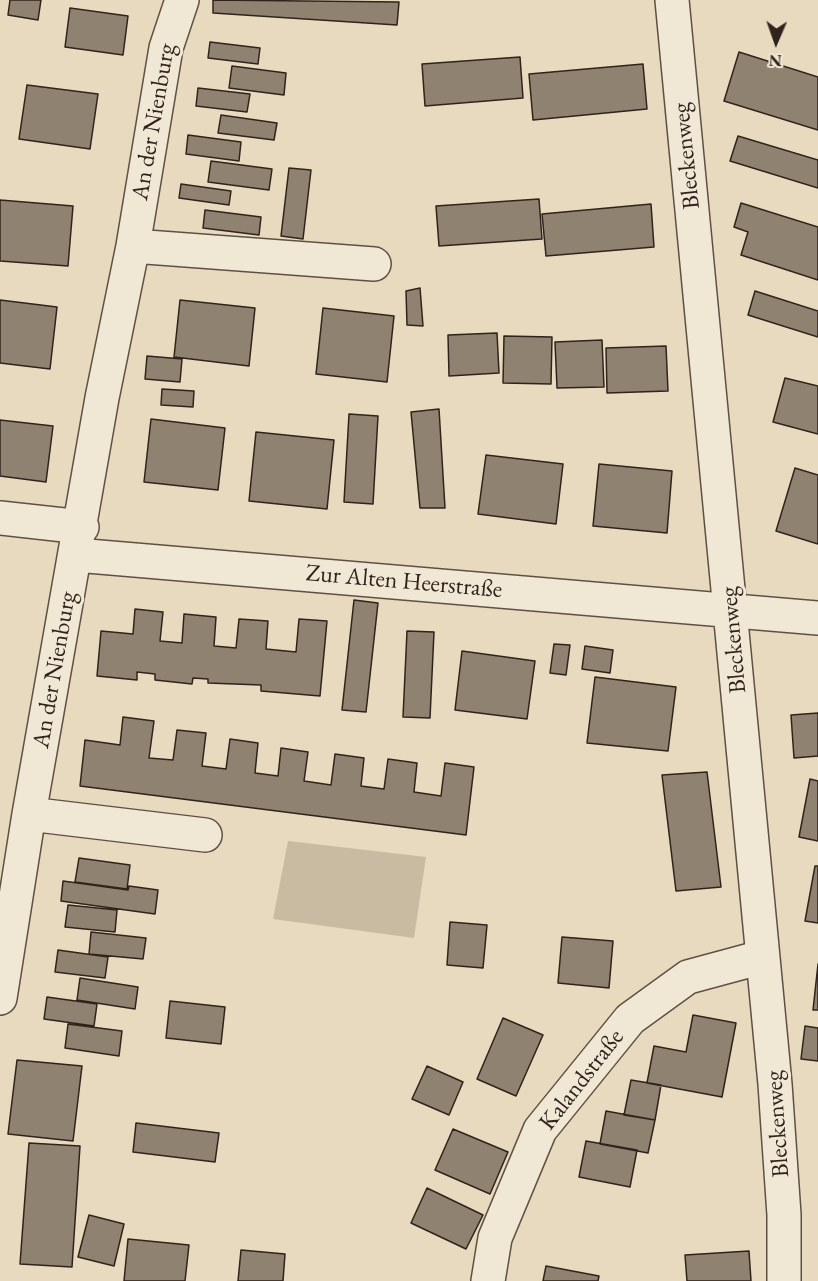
<!DOCTYPE html>
<html>
<head>
<meta charset="utf-8">
<style>
  body { margin:0 }
  #map { position:relative; width:818px; height:1281px; overflow:hidden; background:#e8dabe; font-family:"EB Garamond",serif }
  canvas { display:block }
  .north { position:absolute; left:746px; top:12px; width:60px; height:60px; -webkit-text-stroke:4px #f0e7d5; paint-order:stroke; rotate:182deg; font-size:16px; font-weight:700; line-height:24px; text-align:center; color:#30231c }
  .north::after { content:''; display:block; margin:auto; width:21px; height:27px; background:#30231c; clip-path:polygon(50% 0,100% 100%,50% 72%,0 100%) }
</style>
</head>
<body>
<div id="map">
<canvas width="818" height="1281"></canvas>
<div class="north">N</div>
</div>
<script>
const ctx = document.querySelector('canvas').getContext('2d');
ctx.lineJoin = 'round';
function fillPath(path, color) {
  ctx.fillStyle = color;
  ctx.fill(path, 'evenodd');
}
function stroke(path, color, width, dash) {
  ctx.strokeStyle = color;
  ctx.lineWidth = width;
  ctx.lineCap = dash ? 'butt' : 'round';
  ctx.setLineDash(dash || []);
  ctx.stroke(path);
}
function write(font, color, halo, rows, align = 'center') {
  ctx.font = font + ' "EB Garamond",serif';
  ctx.lineWidth = 6;
  ctx.setLineDash([]);
  ctx.textBaseline = 'middle';
  ctx.strokeStyle = halo;
  ctx.fillStyle = color;
  for (const [text, x, y, turn = 0] of rows) {
    ctx.save();
    ctx.translate(x, y);
    ctx.rotate((+turn || 0) * Math.PI / 180);
    ctx.textAlign = isNaN(turn) ? turn : align;
    if (halo) ctx.strokeText(text, 0, 0);
    ctx.fillText(text, 0, 0);
    ctx.restore();
  }
}
fillPath(new Path2D(`
  M288,841L426,857L414,938L273,919Z`), '#c9bba2');
const building = new Path2D(`
  M10,0H41L38,20L8,15Z
  M213,0L399,2L397,25L213,13Z
  M70,8L128,16L123,55L65,47Z
  M210,42L260,48L258,64L208,58Z
  M739,52L818,77V130L724,101Z
  M520,57L523,98L425,106L422,64Z
  M643,64L647,109L533,120L529,74Z
  M232,66L286,73L284,95L229,88Z
  M27,85L98,94L90,149L19,139Z
  M198,88L250,94L247,112L196,106Z
  M221,115L277,123L274,140L218,133Z
  M188,135L241,142L239,161L186,154Z
  M738,136L818,160V188L730,161Z
  M211,161L272,169L269,190L208,182Z
  M289,168L311,170L303,239L281,236Z
  M181,184L231,191L229,205L179,198Z
  M539,199L542,239L439,246L436,206Z
  M0,200L73,206L68,266L0,261Z
  M741,203L818,227V280L741,255L748,232L734,227Z
  M651,204L654,247L546,256L542,214Z
  M205,210L261,217L259,235L203,228Z
  M420,288L423,326L407,325L406,291Z
  M755,291L818,311V337L748,315Z
  M0,300L57,307L50,369L0,363Z
  M180,300L255,308L249,366L174,357Z
  M323,308L394,316L387,382L316,374Z
  M497,333L499,373L449,376L448,335Z
  M504,336L552,337L551,384L503,383Z
  M602,340L604,387L557,388L555,342Z
  M666,346L668,391L607,393L606,348Z
  M147,356L182,359L180,382L145,379Z
  M785,378L818,386V434L773,422Z
  M162,389L194,391L193,407L161,405Z
  M439,409L445,508H420L411,412Z
  M349,414L378,416L373,504L344,502Z
  M151,419L225,428L218,490L144,482Z
  M0,420L53,426L46,482L0,476Z
  M256,432L334,440L327,509L249,501Z
  M486,455L563,464L556,524L478,514Z
  M599,464L672,471L667,533L593,526Z
  M795,468L818,475V544L776,531Z
  M354,600L378,603L366,712L342,710Z
  M135,609L163,612L160,641L182,643L184,614L216,617L214,646L236,648L239,619L268,621L266,649L296,652L299,619L327,621L320,696L261,691V685L208,683V679L193,678L192,684L155,680V674L137,672V680L97,676L101,631L133,634Z
  M407,631L434,632L430,718L403,717Z
  M554,644L570,645L566,675L550,673Z
  M585,646L613,650L610,673L582,669Z
  M462,651L535,661L527,719L455,710Z
  M595,677L676,687L668,751L587,743Z
  M818,713V756L794,758L791,715Z
  M123,717L154,721L149,758L173,760L177,730L206,733L202,766L226,769L230,739L258,743L255,773L278,776L281,748L308,752L304,781L331,785L335,754L364,758L361,786L384,789L388,759L417,763L414,792L441,796L445,763L474,767L466,835L80,786L85,740L120,745Z
  M707,772L721,887L676,891L662,775Z
  M810,779L818,781V841L799,837Z
  M79,858L130,865L127,889L75,882Z
  M815,866H818V923L805,921Z
  M63,881L128,890L129,886L158,890L155,914L61,901Z
  M68,905L117,910L115,932L65,927Z
  M450,922L487,925L483,968L447,965Z
  M91,932L146,938L143,959L89,954Z
  M562,937L613,941L609,988L558,983Z
  M58,950L108,957L105,978L55,972Z
  M818,964V1010H813Z
  M80,978L138,987L135,1009L77,1000Z
  M47,997L97,1004L94,1026L44,1019Z
  M170,1001L225,1007L221,1044L166,1038Z
  M693,1015L736,1023L722,1097L647,1083L654,1046L686,1052Z
  M503,1018L543,1035L516,1096L477,1079Z
  M68,1024L122,1031L119,1056L65,1048Z
  M805,1026L818,1028V1061L801,1059Z
  M17,1060L82,1066L73,1141L8,1134Z
  M427,1066L463,1082L449,1115L412,1099Z
  M631,1080L661,1085L655,1120L624,1115Z
  M606,1111L655,1120L648,1153L600,1144Z
  M136,1123L219,1133L215,1162L133,1152Z
  M453,1129L508,1152L490,1194L435,1170Z
  M586,1141L637,1150L630,1187L579,1177Z
  M29,1143L80,1146L72,1267L20,1264Z
  M427,1188L483,1215L466,1249L411,1223Z
  M89,1215L124,1224L114,1266L78,1257Z
  M128,1239L189,1245L185,1281H124Z
  M241,1250L285,1254L283,1281H238Z
  M749,1251L751,1281H687L685,1255Z
  M546,1266L599,1276L598,1281H543Z`);
fillPath(building, '#908270');
stroke(building, '#30231c', 1.5);
const minor = new Path2D(`
  M672,0L775,1084L784,1215V1281
  M133,246L166,48L182,0
  M0,518L82,527
  M76,555L818,618
  M205,835L29,814L102,398L133,246L374,264
  M0,998L29,814
  M488,1281L495,1238L540,1130L630,1019L688,977L762,957`);
stroke(minor, '#5e5144', 36);
stroke(minor, '#f0e7d5', 33);
write('24px', '#30231c', '#f0e7d5', [
  ["An der Nienburg",154,122,-80],
  ["Bleckenweg",687,156,-96],
  ["Zur Alten Heerstraße",404,582,5],
  ["Bleckenweg",734,640,-95],
  ["An der Nienburg",55,670,-80],
  ["Kalandstraße",582,1080,-52],
  ["Bleckenweg",778,1124,-94]
]);
</script>
</body>
</html>
